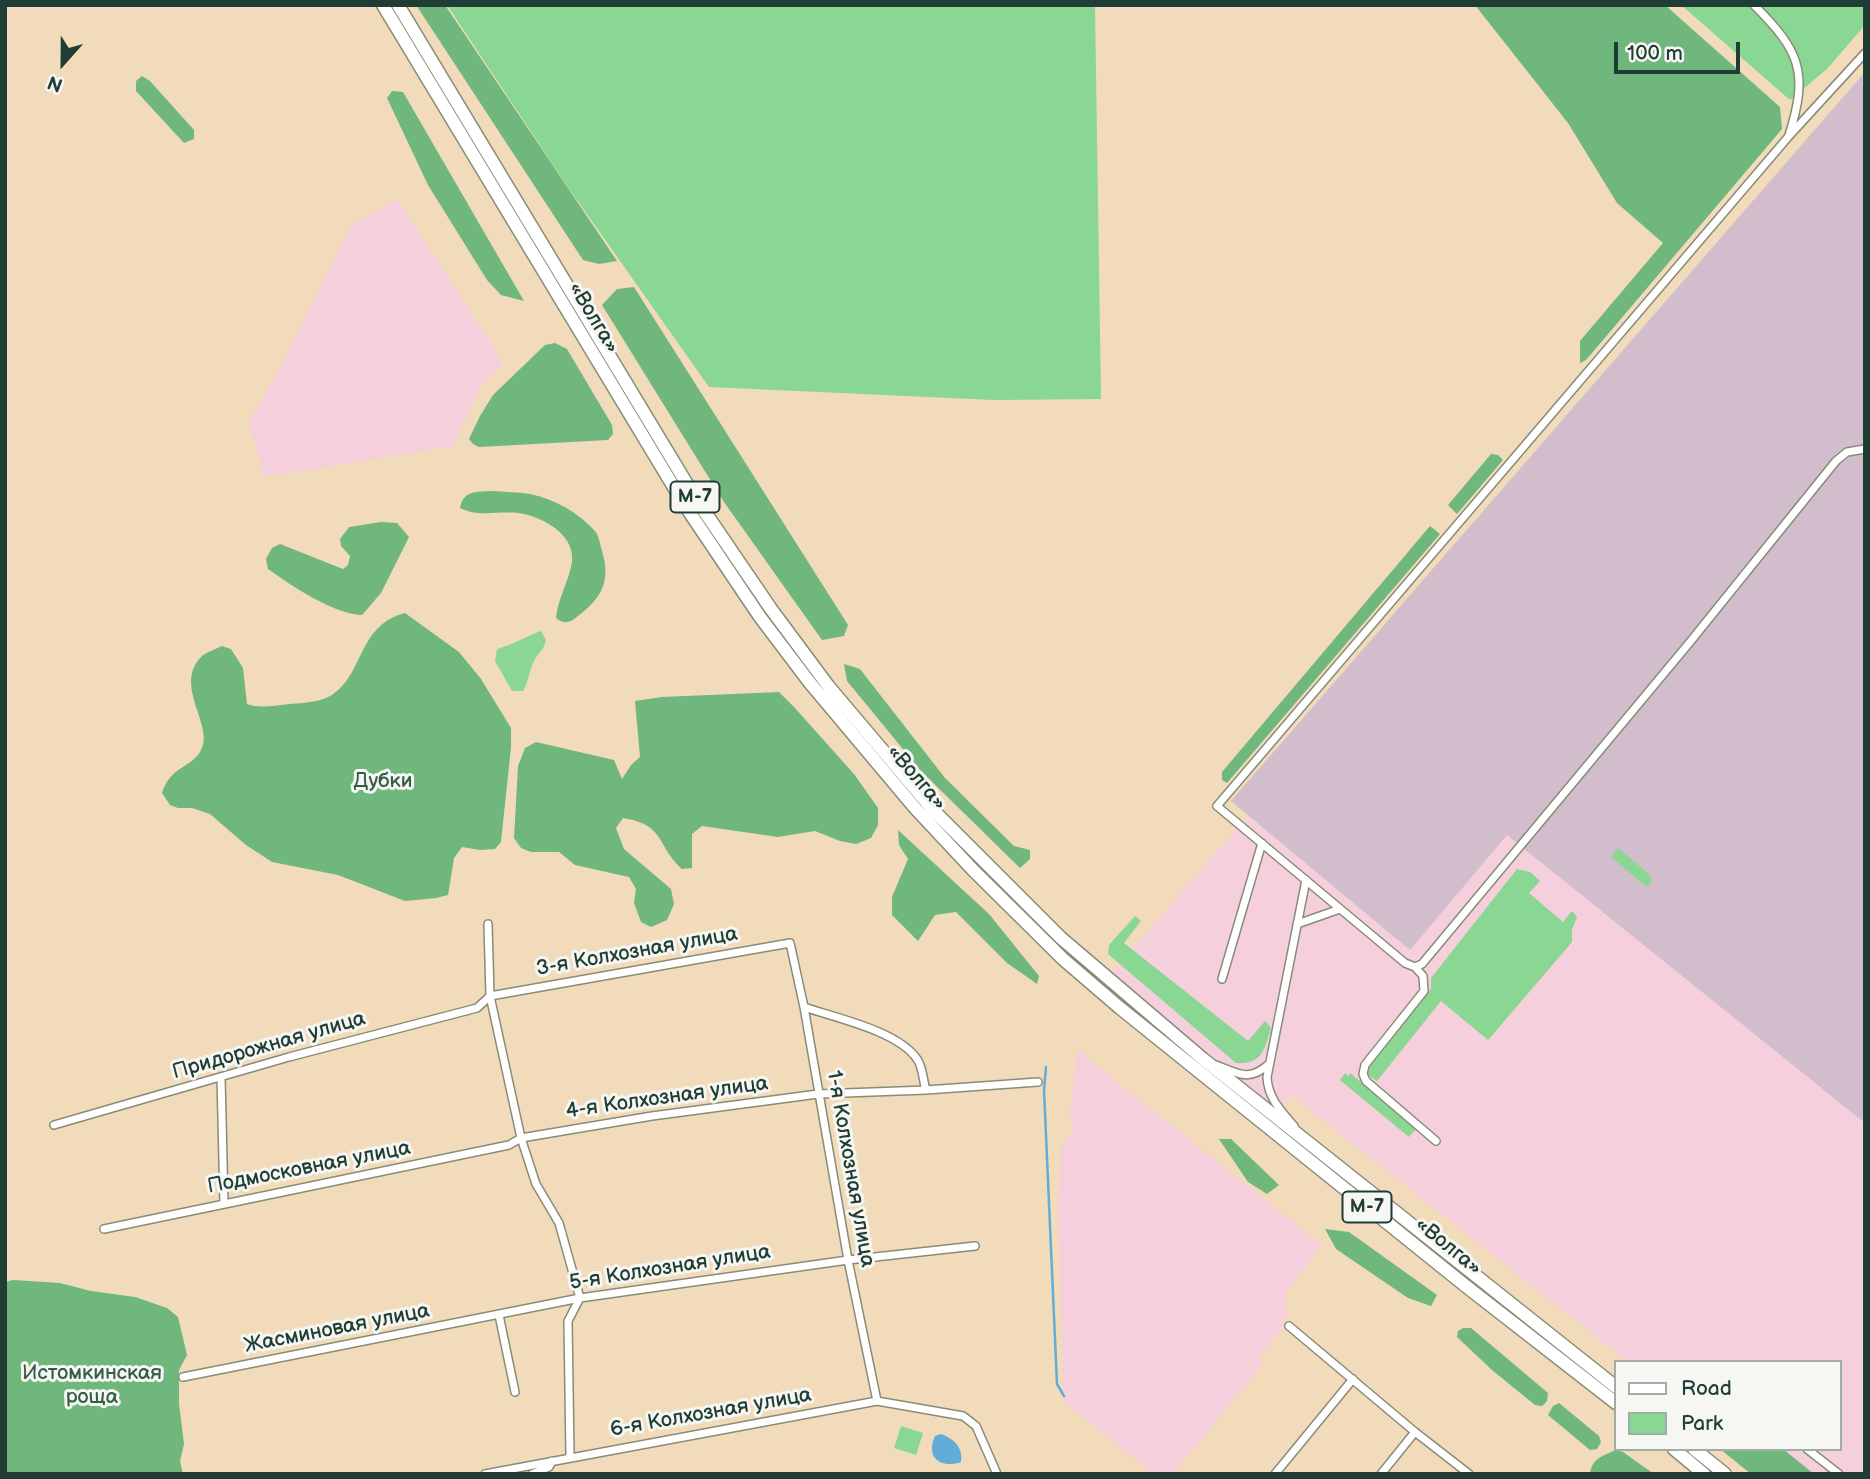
<!DOCTYPE html>
<html>
<head>
<meta charset="utf-8">
<style>
  body { margin:0 }
  #map { position:relative; width:1870px; height:1479px; overflow:hidden; background:#f1dbba; font-family:"Balsamiq Sans",sans-serif }
  canvas { display:block }
  .frame { position:absolute; inset:0; border:7px solid #1f3d34; pointer-events:none }
  .legend { position:absolute; left:1614px; top:1360px; width:228px; height:91px; box-sizing:border-box; background:#f6f6f2; border:2px solid #a0aca6; margin:0; padding:9px 12px; list-style:none; font-size:21px; color:#1f3d34 }
  .legend li { display:flex; align-items:center; gap:14px; height:35px }
  .legend b { width:35px; border:2px solid #a0aca6 }
  .north { position:absolute; left:28px; top:28px; width:70px; height:70px; -webkit-text-stroke:5px #f6f6f2; paint-order:stroke; rotate:201deg; font-size:19px; font-weight:700; line-height:28px; text-align:center; color:#1f3d34 }
  .north::after { content:''; display:block; margin:auto; width:24px; height:32px; background:#1f3d34; clip-path:polygon(50% 0,100% 100%,50% 72%,0 100%) }
  .scale { position:absolute; left:1614px; top:42px; width:126px; height:32px; box-sizing:border-box; border:4px solid #1f3d34; border-top:0; padding-left:9px; font-size:21px; line-height:24px; white-space:nowrap; color:#1f3d34; -webkit-text-stroke:5px #f6f6f2; paint-order:stroke }
</style>
</head>
<body>
<div id="map">
<canvas width="1870" height="1479"></canvas>
<div class="frame"></div>
<ul class="legend">
<li><b style="height:9px;background:#fff"></b>Road</li>
<li><b style="height:19px;background:#8ad693"></b>Park</li>
</ul>
<div class="north">N</div>
<div class="scale">100 m</div>
</div>
<script>
const ctx = document.querySelector('canvas').getContext('2d');
ctx.lineJoin = 'round';
function fillPath(path, color) {
  ctx.fillStyle = color;
  ctx.fill(path, 'evenodd');
}
function stroke(path, color, width, dash) {
  ctx.strokeStyle = color;
  ctx.lineWidth = width;
  ctx.lineCap = dash ? 'butt' : 'round';
  ctx.setLineDash(dash || []);
  ctx.stroke(path);
}
function write(font, color, halo, rows, align = 'center') {
  ctx.font = font + ' "Balsamiq Sans",sans-serif';
  ctx.lineWidth = 6;
  ctx.setLineDash([]);
  ctx.textBaseline = 'middle';
  ctx.strokeStyle = halo;
  ctx.fillStyle = color;
  for (const [text, x, y, turn = 0] of rows) {
    ctx.save();
    ctx.translate(x, y);
    ctx.rotate((+turn || 0) * Math.PI / 180);
    ctx.textAlign = isNaN(turn) ? turn : align;
    if (halo) ctx.strokeText(text, 0, 0);
    ctx.fillText(text, 0, 0);
    ctx.restore();
  }
}
fillPath(new Path2D(`
  M397,199L499,356L501,367L482,384L453,446L264,477L249,421L270,386L352,225Z
  M1865,426V1474H1769L1738,1449H1840V1362H1628L1291,1095L1277,1113L1108,976L1356,693Z
  M1078,1051H1085L1087,1058L1322,1245L1285,1294L1287,1315L1284,1326L1258,1358L1263,1364L1173,1474H1153L1064,1402L1058,1210L1061,1146L1073,1133L1069,1114Z`), '#f5cfdb');
fillPath(new Path2D(`
  M1865,72V1123L1507,835L1410,950L1231,801Z`), '#d1bdcc');
fillPath(new Path2D(`
  M447,5H1095L1101,399L994,400L709,387L565,183Z
  M1681,5H1865V25L1827,69L1790,100Z
  M541,631L546,640C544,650 538,653 534,661C529,670 529,681 523,691H512L495,661L497,649C512,645 525,637 541,631Z
  M1618,848L1650,875L1652,881L1647,887L1611,857Z
  M1517,869L1530,872L1540,881L1529,893L1563,922L1572,911L1577,917L1572,930V942L1488,1040L1441,1001L1377,1081L1368,1075L1369,1068L1431,989V978Z
  M1135,916L1141,921L1124,943L1248,1041L1265,1021L1271,1028C1264,1050 1263,1064 1236,1063L1108,954L1109,945Z
  M1345,1073L1348,1076L1350,1073L1417,1128L1409,1137L1340,1080Z
  M901,1426L923,1433L916,1455L894,1448Z`), '#8ad693');
fillPath(new Path2D(`
  M416,5H445L617,261L599,264L583,260Z
  M1475,5H1665L1780,107L1782,129L1586,360L1580,363V341L1663,243L1617,203L1568,123Z
  M142,76L150,81L194,130V139L184,143L136,91V81Z
  M392,91L403,92L524,301L501,295L487,280L428,185L387,98Z
  M634,287L848,625L844,636L822,640L724,502L602,305L617,289Z
  M555,343L567,349L612,425L613,434L608,440L479,447L473,444L469,439L480,416L493,395L545,345Z
  M1491,454L1498,455L1503,460L1457,514L1448,505Z
  M492,491C504,492 518,492 530,494C554,499 578,512 595,531C599,536 600,544 602,551C610,578 604,595 583,612C573,620 567,627 556,618C558,598 569,581 572,562C575,537 549,521 528,515C505,508 481,519 460,508C463,490 477,492 492,491Z
  M381,522L397,523L409,537L381,593L362,615C333,614 292,586 268,569L266,559L272,548L280,544L343,569L348,565L350,556L341,546L340,539L349,527Z
  M1430,526L1440,534L1227,783L1222,780V772Z
  M405,613L459,652L481,679L511,728V747L501,842L495,849L480,850L462,847L454,858L448,895L436,898L405,901L338,875L272,862L246,845L210,814L192,808H178L170,805L162,793C170,766 192,768 201,750C215,726 172,685 202,656C207,652 216,649 222,646L231,649L243,668L247,704C261,709 276,705 290,704C303,703 321,702 332,695C365,673 357,626 405,613Z
  M844,664L860,669L945,778L1014,846L1030,850V859L1020,868L921,771L847,681Z
  M779,692L794,707L854,774L878,808V825L871,838L856,844L840,841L815,831L778,837L702,826L692,834V868L682,869C656,845 666,825 623,818L616,828L624,849L671,889L674,904L667,920L651,927L641,922L634,903L636,889L629,877L575,865L559,852H531L521,848L514,838L518,766L525,748L536,742L614,760L622,779L631,765L640,757L635,701L662,697Z
  M898,830L989,914L1039,976L1037,984L1007,963L956,912L935,915L918,941L892,915V897L908,859L899,845Z
  M1219,1139H1231L1279,1185L1267,1194L1248,1182Z
  M1325,1229L1349,1232L1437,1295L1431,1306L1408,1298L1336,1249Z
  M13,1280L60,1283L91,1291L135,1297L167,1308L178,1317L187,1355L179,1370V1404L184,1444L180,1461L183,1474H5V1282Z
  M1463,1328H1471L1548,1393L1547,1401L1542,1406L1535,1405L1492,1370L1457,1337L1458,1331Z
  M1559,1403L1599,1436L1601,1442L1597,1449L1590,1450L1548,1415L1553,1406Z
  M1720,1449H1783L1814,1474H1751Z
  M1616,1450L1623,1452L1654,1474H1590C1592,1458 1603,1456 1616,1450Z`), '#6fb77d');
fillPath(new Path2D(`
  M941,1434C954,1439 963,1447 961,1462C941,1469 925,1458 935,1436Z`), '#61acd9');
stroke(new Path2D(`
  M1046,1067L1044,1090L1057,1384L1064,1396`), '#61acd9', 2.5);
const minor = new Path2D(`
  M1754,5C1800,51 1809,72 1789,135
  M1865,53L1789,136L1217,806L1405,963L1415,967L1422,964L1690,642L1836,461L1847,452L1865,449
  M488,924L490,996L521,1138L536,1184L559,1223L580,1298L568,1321L570,1456
  M1297,924L1340,909
  M1415,967L1423,976L1424,991L1365,1065L1363,1074L1366,1081L1436,1141
  M1222,979L1262,843
  M804,1007C836,1018 898,1031 917,1059C923,1067 923,1081 926,1090
  M1216,1065C1239,1074 1249,1082 1269,1064
  M221,1077L224,1203
  M54,1125L289,1057L477,1008L490,996L790,943L804,1007L848,1260L877,1401
  M1294,1126C1281,1111 1268,1098 1267,1077L1306,880
  M104,1229L509,1145L521,1138L652,1116L818,1094L926,1090L1038,1082
  M499,1315L515,1392
  M1289,1326L1415,1432L1469,1474
  M183,1377L580,1298L848,1260L975,1246
  M1807,1449L1839,1474
  M485,1474L877,1401L963,1416L976,1426L997,1474
  M532,1474L549,1467L552,1461
  M1275,1474L1353,1379
  M1381,1474L1415,1432`);
const trunk = new Path2D(`
  M383,5L684,504L760,617L810,683L915,808L973,870L1063,959L1120,1008L1467,1287L1616,1403
  M398,5L696,499L771,609L829,687L934,811L1061,938L1203,1059L1616,1387
  M1674,1449L1704,1474
  M1694,1449L1725,1474`);
stroke(minor, '#888c77', 10);
stroke(trunk, '#888c77', 15);
stroke(minor, '#fff', 7);
stroke(trunk, '#fff', 12);
for (const [x, y, w] of [
  [695,497,49],
  [1367,1207,49]
]) {
  const box = new Path2D();
  box.roundRect(x - w / 2, y - 15.5, w, 31, 5);
  ctx.fillStyle = '#f6f6f2';
  ctx.fill(box);
  stroke(box, '#1f3d34', 2);
}
write('bold 19px', '#1f3d34', null, [
  ["М-7",695,497],
  ["М-7",1367,1207]
]);
write('21px', '#1f3d34', '#f6f6f2', [
  ["«Волга»",593,318,59],
  ["«Волга»",916,778,49],
  ["3-я Колхозная улица",637,952,-10],
  ["Придорожная улица",269,1046,-16],
  ["4-я Колхозная улица",667,1098,-8],
  ["Подмосковная улица",309,1168,-11],
  ["1-я Колхозная улица",850,1169,80],
  ["«Волга»",1448,1247,39],
  ["5-я Колхозная улица",670,1268,-9],
  ["Жасминовая улица",337,1329,-11],
  ["6-я Колхозная улица",711,1413,-10]
]);
write('21px', '#345c47', '#f6f6f2', [
  ["Дубки",383,782],
  ["Истомкинская",92,1374],
  ["роща",92,1398]
]);
</script>
</body>
</html>
